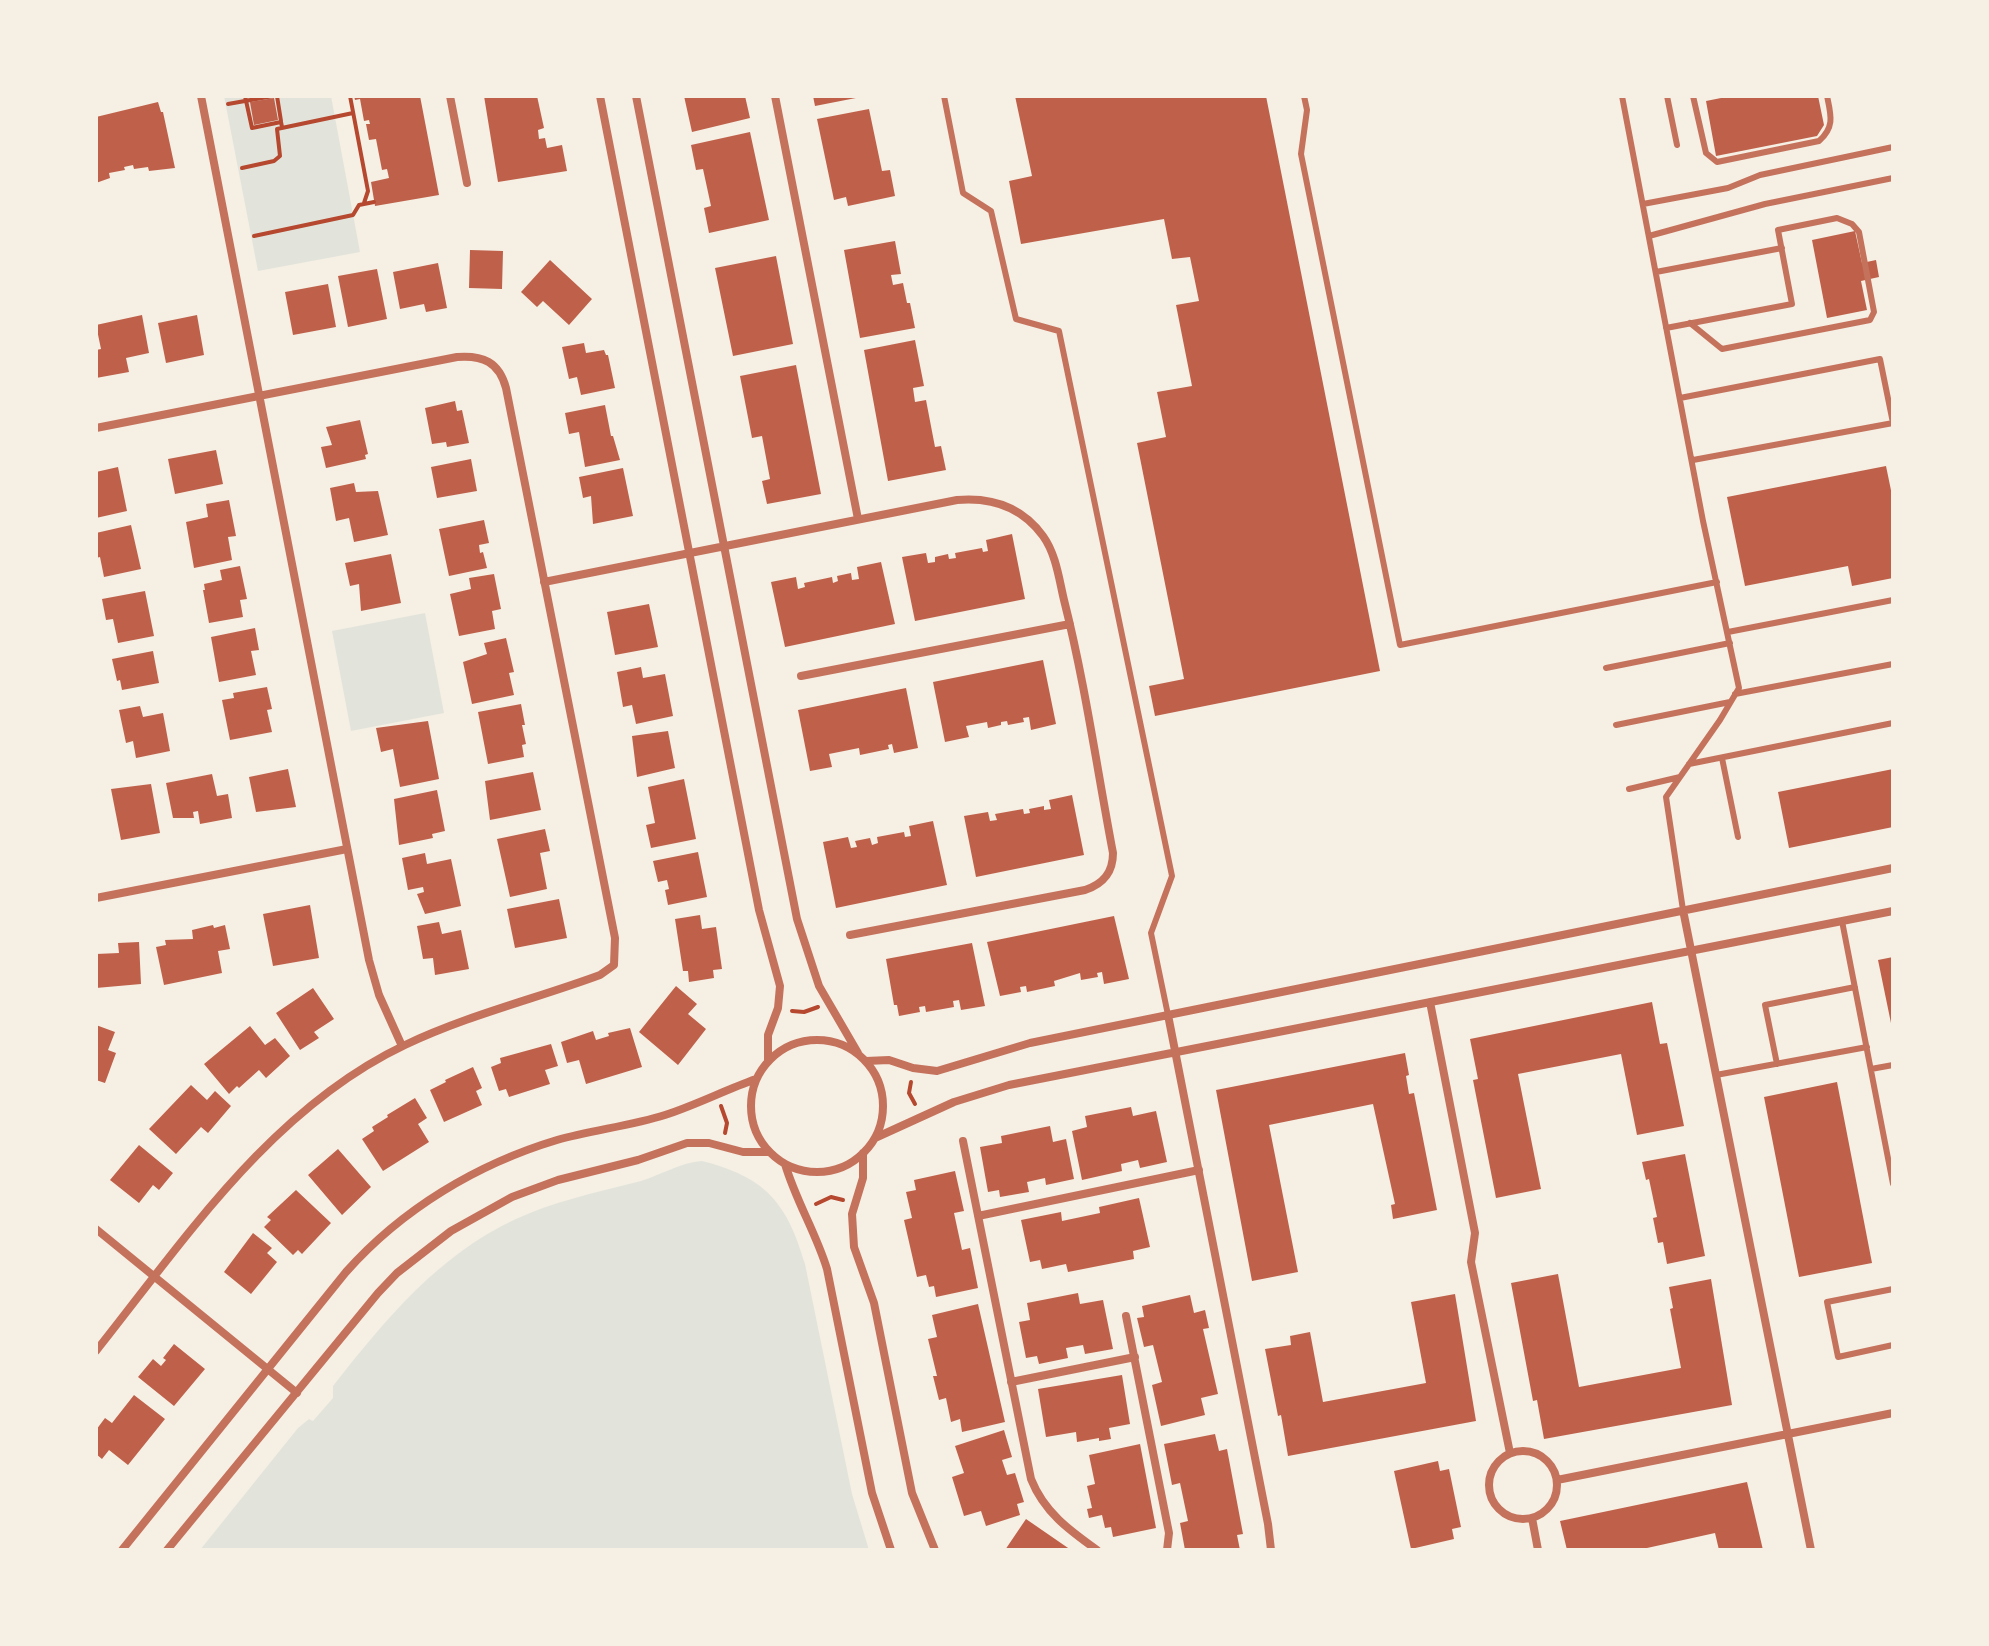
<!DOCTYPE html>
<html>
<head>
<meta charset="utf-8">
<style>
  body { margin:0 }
  #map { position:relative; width:1989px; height:1646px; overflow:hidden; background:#f6efe4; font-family:"IBM Plex Serif",serif }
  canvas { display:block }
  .frame { position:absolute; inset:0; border:98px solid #f6efe4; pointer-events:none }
</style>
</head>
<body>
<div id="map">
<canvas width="1989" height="1646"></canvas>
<div class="frame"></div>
</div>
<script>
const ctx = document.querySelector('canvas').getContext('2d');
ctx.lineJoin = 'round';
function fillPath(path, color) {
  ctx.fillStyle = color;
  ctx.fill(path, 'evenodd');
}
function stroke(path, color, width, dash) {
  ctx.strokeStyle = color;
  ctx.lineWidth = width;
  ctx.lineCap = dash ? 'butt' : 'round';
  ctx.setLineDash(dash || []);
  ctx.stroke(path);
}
fillPath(new Path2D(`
  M224,96H331L360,252L258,271Z
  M425,613L444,713L351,731L332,631Z
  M702,1161C765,1177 787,1202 805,1264L852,1494L869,1550H200L298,1428L309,1419L313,1421L333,1398V1386C385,1320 438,1255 516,1219C553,1202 593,1193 633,1183C657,1178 677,1163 702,1161Z`), '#e2e4dc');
fillPath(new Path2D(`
  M354,96H420L439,195L375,206L371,182L389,178L387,169L382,170L376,139L369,140L366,124H370L369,120L364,121L360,99L355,100Z
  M484,96H537L544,128L538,130L539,139L545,138L547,148L562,145L567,171L498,182Z
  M684,96H745L750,118L692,132Z
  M813,96H861V97L815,106Z
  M1015,96H1266L1380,671L1155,716L1149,686L1184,679L1137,443L1166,437L1157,392L1192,386L1176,305L1199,301L1190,257L1172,259L1164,219L1021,244L1009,181L1032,176Z
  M1731,96H1818L1824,125L1817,136L1716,156L1706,101Z
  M274,98L278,120L254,125L250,102Z
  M158,102L161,112H163L175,168L149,171L148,167L134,169L133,165L124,167L125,170L109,173L110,178L96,183V117Z
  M869,109L882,171L890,170L895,196L848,206L846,197L834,200L817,119Z
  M750,132L769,220L709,233L704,208L711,206L703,169L696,170L691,145Z
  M1855,231L1862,263L1876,260L1879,277L1861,281L1867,310L1827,318L1812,240Z
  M895,241L901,274L891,275L893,285L903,283L907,303H910L915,328L860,338L844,250Z
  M470,250L503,251L502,289L469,288Z
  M776,256L793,344L733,356L715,268Z
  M550,260L592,299L569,325L543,301L537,307L521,292Z
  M438,263L447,308L426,312L424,304L400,309L393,272Z
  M377,269L387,319L348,327L338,276Z
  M328,284L336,327L293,335L285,292Z
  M142,315L149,353L126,358L129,372L96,378V350L101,349L96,325Z
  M197,315L204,355L166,363L158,323Z
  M915,340L924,386L913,388L915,402L926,400L935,447L941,446L946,470L888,481L864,350Z
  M584,343L586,353L604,350L606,355H608L615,388L581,395L577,377L569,379L562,347Z
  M796,365L821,494L767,504L762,481L770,479L762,436L752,438L740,376Z
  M455,401L457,411L462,410L469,443L447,447L446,442L432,444L425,408Z
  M605,405L611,436H613L620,460L585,467L579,432L569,434L565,413Z
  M360,420L368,454L365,455L366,459L326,468L321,447L332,445L326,427Z
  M216,450L223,484L175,494L168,459Z
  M471,459L477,491L437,498L431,467Z
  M1886,466L1893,500V578L1852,586L1848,566L1745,586L1727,497Z
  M118,467L127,511L96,518V472Z
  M623,468L633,516L593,524L591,496L583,498L579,477Z
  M354,483L356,492L378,491L388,535L354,542L349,518L336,521L330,488Z
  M229,500L236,536L228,537L232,560L194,568L186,522L208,517L206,504Z
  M484,520L489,543L479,545L480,553L483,552L487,568L449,576L439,529Z
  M131,525L141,569L104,577L100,557L96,558V533Z
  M1012,534L1025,599L915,621L902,557L926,553L928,563L935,562V557L948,554L949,559L956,558L955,553L982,548L983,552L988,551L986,540Z
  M391,554L401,603L361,611L359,584L350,586L345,563Z
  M881,562L895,624L785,647L771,582L796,577L798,589L805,587L804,583L832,577L833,583L838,581L837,576L851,573L852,580L859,579L857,567Z
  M240,566L247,599L240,600L243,617L209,623L203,590H205L204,584L222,580L220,570Z
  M494,574L501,609L492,611L495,629L459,636L450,594L471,589L469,578Z
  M145,591L154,636L118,643L113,619L106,620L102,599Z
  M649,604L658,647L615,655L607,612Z
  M255,628L259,650L251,651L256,675L219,682L211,637Z
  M506,638L514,672L509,673L514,695L472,704L463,662L487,654L484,643Z
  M153,651L159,683L122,690L120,680L117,681L112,659Z
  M1043,660L1056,724L1031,730L1029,717L1023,718L1024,722L1008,725L1007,721L1001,722V725L988,728L987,722L966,726L969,737L945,742L933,682Z
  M641,667L643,678L665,674L673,716L636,724L632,705L623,707L617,672Z
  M267,687L272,709L267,710L272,732L230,740L222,700L234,698L233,693Z
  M906,688L918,748L894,753L892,744L888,745L889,749L860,755L859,748L829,754L832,767L810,771L798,710Z
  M521,704L525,725H522L526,744L522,745L524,757L488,764L478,712Z
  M140,706L143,717L163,713L170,751L136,758L133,741L126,743L119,710Z
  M428,721L439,779L400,787L393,749L381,752L376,728Z
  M668,731L675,768L637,777L632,736Z
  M288,769L296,807L256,812L249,777Z
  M1893,769V827L1789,848L1778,792Z
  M533,772L541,810L490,820L485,781Z
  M212,774L217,796L228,794L232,818L200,824L198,811L193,812L194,818H173L166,783Z
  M684,779L696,839L651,848L646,825L655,823L648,787Z
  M151,784L160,833L121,840L111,789Z
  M437,790L445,831L432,834L433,838L399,845L394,799Z
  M1072,795L1084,855L976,877L964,816L988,812L990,821L997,820L995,814L1023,809L1024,814L1030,813L1029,809L1044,806V810L1051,809L1049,800Z
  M933,821L947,885L836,908L823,842L848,837L851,848L857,847L855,841L870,838L872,845L878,843L877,837L904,832L905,837L911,836L909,826Z
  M545,829L550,851L540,853L547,889L510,897L497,839Z
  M698,852L707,897L668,905L665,890L669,889L667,880L658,882L653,861Z
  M425,853L427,864L451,859L461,906L425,914L417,894L424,892L423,887L408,890L402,858Z
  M559,899L567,938L515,948L507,909Z
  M310,905L319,958L273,966L263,914Z
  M700,915L702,929L716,927L722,969L713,970L714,978L689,982L688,971H683L675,919Z
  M1114,916L1129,979L1104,984L1102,972L1097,973L1098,977L1081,980L1080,973L1054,981L1055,986L1027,992L1026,986L1020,987L1021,992L1000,996L987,942Z
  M439,922L442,934L461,930L469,969L435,975L433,958L423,959L417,926Z
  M213,925L214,928L225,925L230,949L218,951L222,973L164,985L156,947L166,945L165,940L193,939L192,930Z
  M139,942L141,984L96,988V954L119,953L118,943Z
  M972,943L985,1006L961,1010L959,1000L953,1001L954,1007L926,1012L925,1006L919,1007L920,1012L899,1016L897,1005H894L886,959Z
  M1893,957V1027L1892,1028L1878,960Z
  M676,986L697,1004L688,1014L706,1029L678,1065L639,1032Z
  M313,988L334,1019L314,1032L319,1038L300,1050L276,1013Z
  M1652,1002L1660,1044L1667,1043L1684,1126L1637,1135L1621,1054L1518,1074L1541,1189L1496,1198L1473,1080L1478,1079L1470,1039Z
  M96,1025L115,1032L108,1050L116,1053L105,1083L96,1080Z
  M250,1026L265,1045L275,1038L290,1056L266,1078L259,1070L239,1088L237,1086L229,1094L204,1064Z
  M630,1028L642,1067L586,1084L579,1060L567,1063L561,1042L593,1031L596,1040L609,1036L608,1033Z
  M551,1044L558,1066L545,1070L550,1084L509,1097L506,1089L499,1091L491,1067L501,1063L500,1058Z
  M1405,1053L1409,1075L1406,1076L1409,1094L1414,1093L1437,1210L1393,1219L1391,1205L1395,1204L1373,1104L1269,1125L1298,1272L1252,1281L1216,1090Z
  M473,1067L482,1088L476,1091L482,1105L444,1122L430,1090L446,1082L445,1080Z
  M1837,1082L1872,1263L1799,1277L1764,1097Z
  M191,1085L207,1100L215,1091L231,1106L208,1133L201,1127L176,1154L149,1129Z
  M415,1098L427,1118L418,1124L429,1142L383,1171L362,1139L374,1131L372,1127L388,1117L387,1115Z
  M1131,1107L1133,1116L1156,1111L1167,1162L1140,1168L1138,1160L1121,1164L1122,1171L1082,1180L1072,1131L1087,1127L1085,1116Z
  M1050,1126L1053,1142L1066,1139L1074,1179L1046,1185L1045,1178L1027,1182L1029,1192L1000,1197L999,1190L988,1192L980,1147L1002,1143L1001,1136Z
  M139,1145L173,1173L159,1190L153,1185L139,1203L110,1180Z
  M338,1149L371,1187L342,1215L308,1175Z
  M1685,1154L1705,1256L1667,1264L1663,1242L1658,1243L1653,1218L1657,1217L1649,1179L1646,1180L1642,1162Z
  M955,1171L964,1211L954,1213L962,1250L970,1248L978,1288L936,1297L934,1286L929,1287L926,1275L917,1277L904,1220L912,1218L906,1192L916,1190L914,1180Z
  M296,1190L331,1223L302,1254L298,1250L293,1255L264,1227L271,1220L267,1217Z
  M1139,1198L1150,1247L1133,1251L1134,1259L1068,1272L1066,1264L1042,1269L1040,1260L1030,1262L1021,1220L1061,1212L1062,1221L1100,1213L1099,1207Z
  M253,1233L272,1248L267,1253L277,1262L251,1294L224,1272Z
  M1558,1274L1579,1387L1681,1368L1670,1309L1673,1308L1669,1287L1711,1279L1732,1405L1544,1439L1537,1400L1533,1401L1511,1283Z
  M1078,1293L1080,1304L1103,1300L1113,1349L1085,1354L1083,1345L1066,1348L1068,1358L1039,1364L1037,1356L1026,1358L1019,1322L1030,1320L1027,1303Z
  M1455,1294L1476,1421L1288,1456L1281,1415L1278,1416L1265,1349L1291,1345L1290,1336L1310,1332L1323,1402L1426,1383L1411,1302Z
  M1190,1295L1194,1313L1205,1310L1209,1328L1203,1329L1218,1394L1201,1398L1205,1415L1161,1426L1152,1385L1162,1382L1153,1345L1144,1347L1137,1318L1144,1317L1142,1306Z
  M978,1304L1005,1422L962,1432L960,1419L951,1422L946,1398L939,1400L933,1376H937L928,1339L937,1337L932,1315Z
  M174,1344L205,1369L174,1406L138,1377L153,1359L161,1366L166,1360L163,1358Z
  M1122,1375L1130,1424L1109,1428L1111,1439L1099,1441V1438L1077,1442L1076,1432L1046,1437L1038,1389Z
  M134,1395L165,1419L128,1465L109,1450L102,1459L96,1454V1430L105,1418L112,1423Z
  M1004,1430L1012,1457L1002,1460L1007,1475L1015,1473L1024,1502L1017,1504L1020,1515L986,1526L981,1511L964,1516L952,1477L964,1473L955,1446Z
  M1215,1434L1219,1451L1227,1449L1243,1534L1237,1535L1240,1550H1185L1180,1523L1188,1521L1180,1483L1172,1485L1164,1444Z
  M1140,1444L1156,1528L1113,1537L1111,1527L1105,1528L1102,1515L1089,1518L1087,1509L1092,1508L1087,1486L1095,1484L1089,1455Z
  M1438,1461L1440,1471L1449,1469L1461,1527L1452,1529L1454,1539L1411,1549L1394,1471Z
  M1747,1482L1763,1550H1719L1715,1533L1638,1550H1567L1560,1521Z
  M1026,1519L1071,1550H1005Z`), '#bf614a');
stroke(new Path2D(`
  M245,96L252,128L281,122L282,127
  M277,96L281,121
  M350,96L368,191L364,203
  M228,104L273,96
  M242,168L274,161L280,156L277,129L353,113
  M254,236L353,215L359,205L374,202
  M792,1011L804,1012L818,1007
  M911,1082L909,1093L915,1104
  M721,1106L727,1123L725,1133
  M816,1204L831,1197L843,1200`), '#b5482f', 4);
stroke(new Path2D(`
  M944,96L963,193L991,211L1016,319L1059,331L1172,876L1151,933L1168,1015
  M1304,96L1307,110L1301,154L1400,645L1717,582
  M1622,96L1703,521L1739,688L1720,720L1666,797L1683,910
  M1667,96L1677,145
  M1693,96L1706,153L1717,162L1819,141C1835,127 1831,115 1827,96
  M1643,204L1728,188L1760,175L1893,147
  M1649,236L1765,204L1893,178
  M1656,272L1782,248
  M1666,328L1792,304L1778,230L1837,218L1852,224L1859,232L1874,312L1870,320L1722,349L1690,323
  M1680,398L1880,359L1893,423L1693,460
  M1728,632L1893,600
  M1606,668L1730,643
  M1735,694L1893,664
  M1616,725L1730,702
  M1722,758L1738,837
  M1689,764L1893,723
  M1629,789L1680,777
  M1842,921L1893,1184
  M1777,1064L1765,1005L1855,987
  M1871,1069L1893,1065
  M1716,1075L1867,1047
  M1893,1289L1827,1302L1838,1357L1893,1345`), '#c5725c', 6);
stroke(new Path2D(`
  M201,96L369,960L379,995L402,1046
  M450,96L467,183
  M600,96L759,910L780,986L778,1008L768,1035V1061
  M636,96L797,919L819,986L858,1053
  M775,96L858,519
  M96,428L457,357C483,355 499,362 506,388L615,938L614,965L600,975C535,999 468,1015 405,1045C272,1108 185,1239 96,1351
  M544,582L957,500C992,497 1022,507 1043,536C1056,554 1059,579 1064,600C1085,683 1097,769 1113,853C1113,873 1103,884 1085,890L850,935
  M801,676L1070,624
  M96,898L347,849
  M1683,910L1811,1550
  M1430,1002L1475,1233L1471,1262L1510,1453
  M1168,1015L1268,1524L1271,1550
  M751 1106a66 66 0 1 1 132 0a66 66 0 1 1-132 0Z
  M866,1061L889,1060L913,1068L937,1071L1030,1043L1893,868
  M875,1138L954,1102L1009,1085L1893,911
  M963,1141L1031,1479C1044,1512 1069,1530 1097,1550
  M863,1153V1178L852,1214L854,1247L874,1303L912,1493L935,1550
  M785,1164C796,1201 816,1233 827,1269L872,1493L891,1550
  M978,1216L1199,1170
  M96,1229L297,1393
  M1126,1316L1169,1533L1167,1550
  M1011,1382L1135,1357
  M1489 1485a34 34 0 1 1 68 0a34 34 0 1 1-68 0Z
  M1557,1480L1893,1413
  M1532,1518L1538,1550
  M122,1550L346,1272C402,1209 477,1164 557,1140C592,1130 630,1126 665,1115C696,1105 725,1090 756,1079
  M167,1550L378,1293L397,1273L451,1231L512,1197L558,1180L638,1160L687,1143H709L743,1152H769`), '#c5725c', 8);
</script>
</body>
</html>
